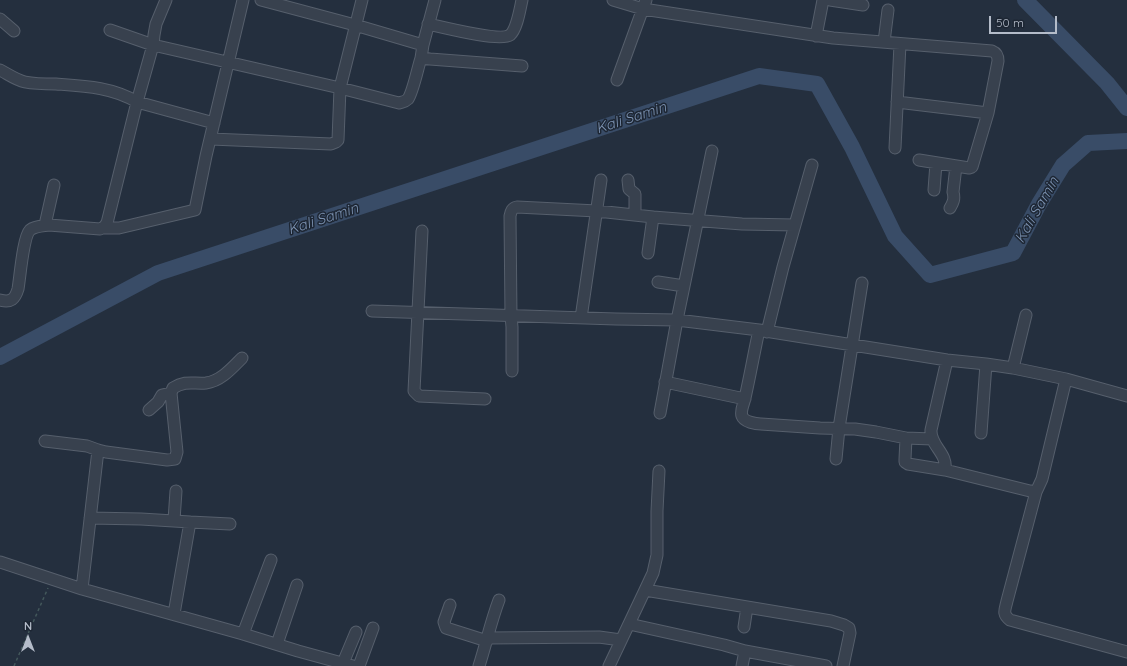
<!DOCTYPE html>
<html>
<head>
<meta charset="utf-8">
<style>
  body { margin:0 }
  #map { position:relative; width:1127px; height:666px; overflow:hidden; background:#242f3e; font-family:Quicksand,sans-serif }
  canvas { display:block }
  .north { position:absolute; left:8px; top:618px; width:40px; height:40px; -webkit-text-stroke:3px #1d2633; paint-order:stroke; rotate:0deg; font-size:11px; font-weight:700; line-height:16px; text-align:center; color:#b4bcc9 }
  .north::after { content:''; display:block; margin:auto; width:14px; height:18px; background:#b4bcc9; clip-path:polygon(50% 0,100% 100%,50% 72%,0 100%) }
  .scale { position:absolute; left:989px; top:16px; width:68px; height:18px; box-sizing:border-box; border:2px solid #b4bcc9; border-top:0; padding-left:5px; font-size:12px; line-height:14px; white-space:nowrap; color:#b4bcc9; -webkit-text-stroke:3px #1d2633; paint-order:stroke }
</style>
</head>
<body>
<div id="map">
<canvas width="1127" height="666"></canvas>
<div class="north">N</div>
<div class="scale">50 m</div>
</div>
<script>
const ctx = document.querySelector('canvas').getContext('2d');
ctx.lineJoin = 'round';
function stroke(path, color, width, dash) {
  ctx.strokeStyle = color;
  ctx.lineWidth = width;
  ctx.lineCap = dash ? 'butt' : 'round';
  ctx.setLineDash(dash || []);
  ctx.stroke(path);
}
function write(font, color, halo, rows, align = 'center') {
  ctx.font = font + ' Quicksand,sans-serif';
  ctx.lineWidth = 3;
  ctx.setLineDash([]);
  ctx.textBaseline = 'middle';
  ctx.strokeStyle = halo;
  ctx.fillStyle = color;
  for (const [text, x, y, turn = 0] of rows) {
    ctx.save();
    ctx.translate(x, y);
    ctx.rotate((+turn || 0) * Math.PI / 180);
    ctx.textAlign = isNaN(turn) ? turn : align;
    if (halo) ctx.strokeText(text, 0, 0);
    ctx.fillText(text, 0, 0);
    ctx.restore();
  }
}
stroke(new Path2D(`
  M1025,0L1107,83L1127,108
  M0,357L158,273L759,76L817,84L852,147L895,236L930,275L1013,253L1039,204L1063,165L1088,143L1127,141`), '#394c67', 16);
const minor = new Path2D(`
  M261,0L355,25L423,45L421,58L430,59L522,66
  M613,0L643,9L833,38L992,51C997,53 998,56 998,61L988,113L972,167L969,168L919,160
  M830,0L863,5
  M0,19L14,31
  M428,24C442,27 500,42 510,35C517,29 520,9 522,0
  M110,30L153,45L340,88L399,103C402,102 405,102 408,99C413,92 418,67 421,58
  M816,36L823,0
  M884,42L888,10
  M423,45L435,0
  M0,70C8,74 16,80 25,82C35,84 46,84 56,84C84,86 112,87 137,102L214,123
  M617,80L646,0
  M897,102L988,113
  M211,139L331,144L336,142L338,140L340,88L362,0
  M895,148L900,44
  M628,180L629,189L635,194V215
  M934,190L936,163
  M950,208C953,203 955,199 953,192L956,166
  M45,225L54,185
  M102,228H119L195,210L206,156L243,0
  M422,231L414,391L419,396L485,399
  M648,253L653,217
  M658,282L684,286
  M0,300C11,303 15,299 18,289C20,278 23,237 30,230C35,226 43,226 49,225L100,229L104,227L107,223L137,102L153,45L154,35L156,24L166,0
  M372,311L616,319L677,320L759,330L947,360L986,364L1013,368L1066,379L1127,396
  M581,318L601,180
  M759,330C754,353 750,376 745,398C744,403 740,411 742,416C744,422 756,424 761,424L820,428L855,429L876,432L906,438L932,439
  M767,332L783,267L812,165
  M947,360L931,430C930,446 948,453 945,470L1030,491L1036,492L1042,479L1066,379
  M1013,368L1026,315
  M512,371V327L511,316L510,216C511,211 512,208 517,207L597,211L653,217L742,224L795,225
  M665,382L745,399
  M149,410L158,402L162,395L171,393
  M660,413L677,320L712,151
  M981,433L986,364
  M906,438L905,459V462L908,464L945,470
  M45,441L87,446L98,450L106,452L167,460L175,459L177,452L171,393L173,388C186,380 193,384 206,383C221,381 232,368 242,358
  M836,459L839,428L862,283
  M1036,492L1007,601C1005,610 1002,614 1010,620L1127,652
  M90,518L141,519L190,522
  M174,520L176,491
  M0,562L82,589L243,634L298,651L353,666
  M82,589L98,450
  M645,590L653,573L657,555V511L659,471
  M450,605L444,622L446,628L487,641
  M174,614L190,522L230,524
  M629,624L724,645L745,651L742,666
  M744,627L747,607
  M243,634L271,560
  M488,638L599,637L621,640
  M277,644L297,585
  M745,651L826,666
  M343,663L356,632
  M359,666L373,628
  M479,666C486,644 491,621 499,600
  M609,666L645,590L831,621L844,625L849,628L850,633L843,666`);
stroke(minor, '#565f6c', 13);
stroke(new Path2D(`
  M14,666L48,588`), '#44595c', 1.5, [3, 3]);
stroke(minor, '#38414e', 11);
write('italic 15px', '#7c92b1', '#1d2633', [
  ["Kali Samin",631,118,-18],
  ["Kali Samin",1037,210,-60],
  ["Kali Samin",323,219,-18]
]);
</script>
</body>
</html>
